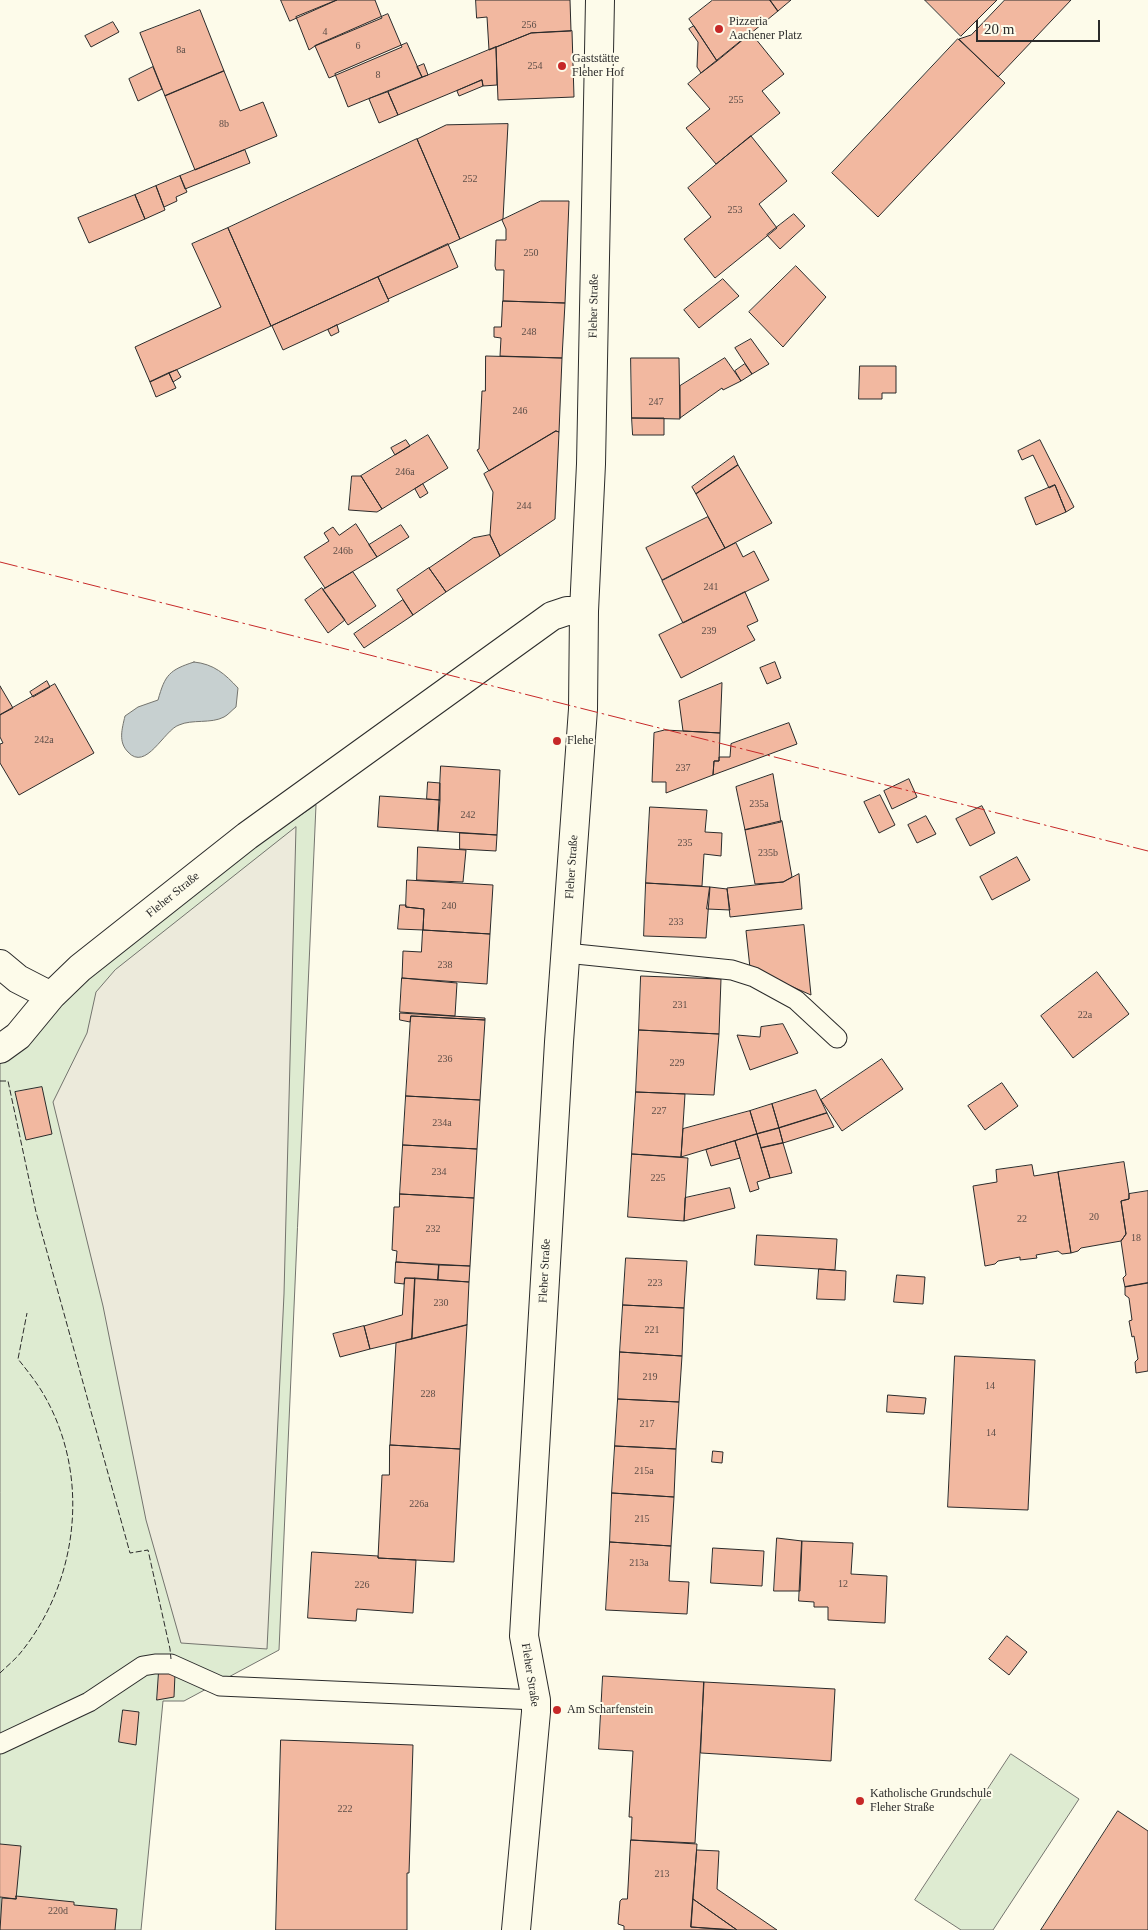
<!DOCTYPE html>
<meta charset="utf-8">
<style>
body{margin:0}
#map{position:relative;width:1148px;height:1930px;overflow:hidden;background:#fdfbea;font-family:"Times New Roman",serif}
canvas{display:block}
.scale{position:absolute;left:976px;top:20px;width:124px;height:22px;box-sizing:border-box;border:2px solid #2b2b2b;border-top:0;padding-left:6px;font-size:15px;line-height:18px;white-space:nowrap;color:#2b2b2b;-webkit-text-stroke:4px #fdfbea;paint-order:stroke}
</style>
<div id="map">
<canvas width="1148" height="1930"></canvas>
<div class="scale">20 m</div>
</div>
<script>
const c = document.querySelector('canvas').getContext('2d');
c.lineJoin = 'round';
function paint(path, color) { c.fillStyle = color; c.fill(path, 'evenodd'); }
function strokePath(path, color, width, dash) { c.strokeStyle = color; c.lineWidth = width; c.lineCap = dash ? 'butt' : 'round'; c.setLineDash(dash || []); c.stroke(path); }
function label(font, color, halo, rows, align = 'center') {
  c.font = font + ' "Times New Roman",serif'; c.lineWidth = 4; c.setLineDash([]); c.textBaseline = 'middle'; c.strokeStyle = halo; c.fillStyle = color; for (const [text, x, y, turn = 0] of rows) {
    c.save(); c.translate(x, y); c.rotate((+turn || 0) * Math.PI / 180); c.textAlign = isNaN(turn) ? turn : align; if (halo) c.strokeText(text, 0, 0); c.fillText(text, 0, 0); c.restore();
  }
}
const green = new Path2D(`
 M316,805L279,1650L184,1701H163L141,1930H0V1055L69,974Z
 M1011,1754L1079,1799L993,1930H961L915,1900Z`);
paint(green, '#deebd1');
strokePath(green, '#74746e', 1);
const parking = new Path2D(`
 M296,827L284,1294L267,1649L181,1643L146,1520L103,1306L53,1102L87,1033L96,992L115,970Z`);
paint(parking, '#eceadb');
strokePath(parking, '#74746e', 1);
const water = new Path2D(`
 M194,662C214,664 225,674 238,688L236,707C232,710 228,715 224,717C211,724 192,719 179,725C164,730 146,772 128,752C118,742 122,729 125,716L138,707L158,700C165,675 169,670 194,662Z`);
paint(water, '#c7d0d0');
strokePath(water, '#74746e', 1);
const building = new Path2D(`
 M281,0H337L290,21Z
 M337,0H375L382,18L315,46L309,50L296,17Z
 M476,0H570L571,31L531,33L489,50L487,17L477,18Z
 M713,0H770L778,11L717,61L689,19Z
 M770,0H791L778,11Z
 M925,0H997L961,36Z
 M1005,0H1071L998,77L959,39L971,35Z
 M200,10L224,71L165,96L140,33Z
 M388,14L402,47L329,78L315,46Z
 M113,22L119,32L91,47L85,36Z
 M694,26L717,61L701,73L697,67L698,42L689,29Z
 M572,31L574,97L498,100L496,47L531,33Z
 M751,33L784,74L762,91L780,113L716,164L686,128L710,109L688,84Z
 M958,39L1005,83L878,217L832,173Z
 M407,43L422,77L348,107L335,74Z
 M496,47L497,85L483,86L482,80L398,115L388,92Z
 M424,64L428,75L422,77L417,67Z
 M153,67L162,89L138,101L129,79Z
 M224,71L240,111L263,102L277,136L195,170L165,96Z
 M482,80L483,86L459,96L457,91Z
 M388,92L398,115L379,123L369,99Z
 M508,124L503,219L460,239L417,139L446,125Z
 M751,136L787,181L759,204L777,228L715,278L684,239L711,217L688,188Z
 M417,139L460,239L271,326L228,228Z
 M245,150L250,163L185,189L180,176Z
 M180,176L187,192L176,197L177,201L164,207L156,186Z
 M156,186L165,210L145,219L135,195Z
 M135,195L145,219L89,243L78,218Z
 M541,201H569L565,303L503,301L504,270H496L495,266L496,240H506V229L502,220Z
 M794,214L805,226L780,249L767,235Z
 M228,228L271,326L150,382L135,347L221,307L192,244Z
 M448,244L458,267L388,299L378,277Z
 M796,266L826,297L783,347L749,312Z
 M378,277L389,301L283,350L272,326Z
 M723,279L739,296L699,328L684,310Z
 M503,301L565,303L562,358L500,356L501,338L494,337V327H501Z
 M337,325L339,332L331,336L328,330Z
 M751,339L769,364L752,374L735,348Z
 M486,356L562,358L559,432L556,431L489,471L477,450L479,449L482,391H485Z
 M631,358H679L680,419L632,418Z
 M725,358L741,381L723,390L722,388L680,418V386Z
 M745,364L752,374L741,381L735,371Z
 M860,366H896V393H882V399H859Z
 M177,370L181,377L173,382L169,373Z
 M169,373L176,388L156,397L150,382Z
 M632,418H664V435H633Z
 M556,431L559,432L555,519L500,556L490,535L493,492L484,474Z
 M428,435L448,468L382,509L361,476Z
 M406,440L410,446L395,455L391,448Z
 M1040,440L1074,507L1066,512L1055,485L1049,488L1033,455L1022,460L1018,451Z
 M734,456L738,465L696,494L692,487Z
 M738,465L772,523L725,548L696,494Z
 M352,476H361L382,509L377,512L349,510Z
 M423,484L428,493L420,498L415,489Z
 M1055,485L1066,512L1036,525L1025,498Z
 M708,517L725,548L662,580L646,548Z
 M356,524L377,557L325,588L304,557L329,541L324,533L333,527L339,535Z
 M401,525L409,537L377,557L369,545Z
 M490,535L500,556L446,592L429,568L473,538Z
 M736,543L743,557L754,551L769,580L683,623L662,581Z
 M429,568L446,592L413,615L397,590Z
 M353,572L376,606L348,625L323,590Z
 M322,588L345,620L328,633L305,600Z
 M745,592L758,621L747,626L755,640L681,678L659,635Z
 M403,600L413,615L364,648L354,634Z
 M775,662L781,678L767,684L760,668Z
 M47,681L50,687L33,697L30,692Z
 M722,683L720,733L683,731L679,701Z
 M55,684L94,753L19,795L0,763V744L3,743L0,737V715Z
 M0,686L13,708L0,715Z
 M789,723L797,744L713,775L714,761H719V757H730L731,744Z
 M665,730L720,733L719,761H714L713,775L666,793V782H652L654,733Z
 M441,766L500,770L497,835L438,831Z
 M773,774L781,822L745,830L736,787Z
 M909,779L917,797L892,809L884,791Z
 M428,782L440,783V800L427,799Z
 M880,795L895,825L879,833L864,802Z
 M380,796L440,800L438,831L378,827Z
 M982,806L995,833L970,846L956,819Z
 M650,807L707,810L705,832L722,833L721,856L704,854L702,886L646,883Z
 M926,816L936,834L917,843L908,825Z
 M782,821L792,877L783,882L755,884L745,830Z
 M460,833L497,835L496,851L460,849Z
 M418,847L466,850L463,882L417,880Z
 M1017,857L1030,880L992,900L980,877Z
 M799,874L802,909L730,917L727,888L783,882Z
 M407,880L493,885L490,934L423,930L424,909L406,907Z
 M646,883L710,887L706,938L644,936Z
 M710,887L727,889L730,910L707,909Z
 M400,905H406V907L424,909L423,930L398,929Z
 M804,925L811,995L750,968L746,931Z
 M423,930L490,934L487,984L402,978L403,951L421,952Z
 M1097,972L1129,1014L1073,1058L1041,1016Z
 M641,976L721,979L719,1034L639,1030Z
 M402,978L457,983L455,1016L400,1012Z
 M400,1013L485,1018V1020L411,1016L410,1022L400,1020Z
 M411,1016L485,1020L480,1100L406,1096Z
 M783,1024L798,1053L750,1070L737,1035L760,1037L761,1027Z
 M639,1030L719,1034L714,1095L636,1092Z
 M882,1059L903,1089L842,1131L821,1100Z
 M1002,1083L1018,1106L985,1130L968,1106Z
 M42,1087L52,1134L26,1140L15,1092Z
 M816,1090L827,1113L779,1128L772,1104Z
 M636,1092L685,1094L681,1157L632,1154Z
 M406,1096L480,1100L477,1149L403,1145Z
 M772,1104L779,1128L757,1134L750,1111Z
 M750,1111L757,1134L681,1157L683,1129Z
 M827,1113L834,1127L783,1143L779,1128Z
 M779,1128L783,1143L761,1148L757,1134Z
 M757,1134L770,1178L757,1182L759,1189L750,1192L735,1141Z
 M735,1141L740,1158L711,1166L706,1150Z
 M783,1143L792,1173L770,1178L761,1148Z
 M403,1145L477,1149L474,1198L400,1194Z
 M632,1154L688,1158L684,1221L628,1217Z
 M1124,1162L1129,1194V1199L1121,1201L1126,1234L1121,1241L1081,1248L1078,1251L1071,1253L1058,1172Z
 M1032,1165L1034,1176L1058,1172L1071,1253L1062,1254L1058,1251L1036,1255L1037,1258L1020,1260V1257L998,1261L995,1264L985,1266L973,1186L997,1182L996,1170Z
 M730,1188L735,1208L684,1221L685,1198Z
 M1148,1191V1283L1125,1287L1123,1278L1126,1275L1121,1241L1126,1234L1121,1201L1129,1199V1194Z
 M400,1194L474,1198L470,1266L396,1262L397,1251L392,1250L394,1207H399Z
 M757,1235L837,1239L835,1270L755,1265Z
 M626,1258L687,1261L684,1308L623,1305Z
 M396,1262L439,1265L438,1280L405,1278L404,1284L395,1283Z
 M439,1265L470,1266L469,1282L438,1280Z
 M819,1269L846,1271L845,1300L817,1299Z
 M897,1275L925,1277L923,1304L894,1302Z
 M405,1278H415L412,1339L370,1349L364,1326L402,1315Z
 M415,1278L469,1282L467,1325L412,1339Z
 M1148,1283V1371L1136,1373L1135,1362L1138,1359L1134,1336L1132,1337L1129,1321L1132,1320L1129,1298L1125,1295V1287Z
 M623,1305L684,1308L682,1356L620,1352Z
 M467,1325L460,1449L390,1445L396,1343Z
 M364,1326L370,1349L340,1357L333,1334Z
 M620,1352L682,1356L679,1402L618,1399Z
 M955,1356L1035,1360L1028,1510L948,1507Z
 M888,1395L926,1398L924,1414L887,1412Z
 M618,1399L679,1402L676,1449L615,1446Z
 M390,1445L460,1449L454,1562L378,1558L382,1475H389Z
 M615,1446L676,1449L674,1497L612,1493Z
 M713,1451L723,1452L722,1463L712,1462Z
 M612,1493L674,1497L671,1546L610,1542Z
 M777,1538L802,1541L800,1591H774Z
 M802,1541L853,1543L851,1574L887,1576L885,1623L828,1620V1607H814V1602L799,1601Z
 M610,1542L671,1546L669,1581L689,1582L687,1614L606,1610Z
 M713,1548L764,1551L762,1586L711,1583Z
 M312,1552L378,1556V1558L416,1560L413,1613L357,1609L356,1621L308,1618Z
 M1007,1636L1027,1652L1009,1675L989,1659Z
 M159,1671L175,1674L174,1697L157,1700Z
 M603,1676L704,1682L695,1843L631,1840L632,1817H629L633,1751L599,1749Z
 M704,1682L835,1689L831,1761L701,1753Z
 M123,1710L139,1712L136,1745L119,1742Z
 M281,1740L413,1745L409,1873H407V1930H276Z
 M1118,1811L1148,1831V1930H1041Z
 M631,1840L697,1844L691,1927L729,1930H624V1926L618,1924L620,1901L622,1899H627Z
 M0,1844L21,1846L16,1899L0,1897Z
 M697,1850L719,1851L717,1889L777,1930H737L693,1899Z
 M16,1896L74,1902V1905L117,1909L115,1930H0L2,1898L16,1899Z
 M693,1899L737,1930L691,1927Z`);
paint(building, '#f2b8a0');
strokePath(building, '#2b2b2b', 1);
const lane = new Path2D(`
 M566,953L732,970L754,977L796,1000L837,1038
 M0,1744L89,1702L143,1666L155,1664H171L220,1686L536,1700`);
const street = new Path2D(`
 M0,964L18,979L51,996
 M0,1049L18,1036L51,996L80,968L247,836L552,616L567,611H584
 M516,1930L536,1712V1700L524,1636L559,1042L583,709L584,611L591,464L600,0`);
strokePath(lane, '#2b2b2b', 21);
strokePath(street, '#2b2b2b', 30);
strokePath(lane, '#fdfbea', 19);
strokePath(street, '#fdfbea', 28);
strokePath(new Path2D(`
 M0,1081H8L36,1212L130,1553L148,1550L170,1649L171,1659
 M0,1673C7,1666 16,1659 22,1651C80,1578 91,1471 41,1390C34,1379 26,1369 18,1359L27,1313`), '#2b2b2b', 1, [6, 2.5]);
strokePath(new Path2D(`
 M0,562L1148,851`), '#c62828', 1, [18, 4, 2.5, 4]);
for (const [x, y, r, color] of [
 [719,29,5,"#c62828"],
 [562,66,5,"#c62828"],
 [557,741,5,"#c62828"],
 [557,1710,5,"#c62828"],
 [860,1801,5,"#c62828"]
]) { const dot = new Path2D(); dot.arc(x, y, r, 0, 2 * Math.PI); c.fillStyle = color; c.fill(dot); strokePath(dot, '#fdfbea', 2); }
label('10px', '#5d4e48', null, [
 ["256",529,25],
 ["4",325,32],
 ["6",358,46],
 ["8a",181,50],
 ["254",535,66],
 ["8",378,75],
 ["255",736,100],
 ["8b",224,124],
 ["252",470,179],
 ["253",735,210],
 ["250",531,253],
 ["248",529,332],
 ["247",656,402],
 ["246",520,411],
 ["246a",405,472],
 ["244",524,506],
 ["246b",343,551],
 ["241",711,587],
 ["239",709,631],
 ["242a",44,740],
 ["237",683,768],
 ["235a",759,804],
 ["242",468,815],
 ["235",685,843],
 ["235b",768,853],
 ["240",449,906],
 ["233",676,922],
 ["238",445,965],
 ["231",680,1005],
 ["22a",1085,1015],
 ["236",445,1059],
 ["229",677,1063],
 ["227",659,1111],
 ["234a",442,1123],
 ["234",439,1172],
 ["225",658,1178],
 ["20",1094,1217],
 ["22",1022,1219],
 ["232",433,1229],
 ["18",1136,1238],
 ["223",655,1283],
 ["230",441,1303],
 ["221",652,1330],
 ["219",650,1377],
 ["14",990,1386],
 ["228",428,1394],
 ["217",647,1424],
 ["14",991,1433],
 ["215a",644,1471],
 ["226a",419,1504],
 ["215",642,1519],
 ["213a",639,1563],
 ["12",843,1584],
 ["226",362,1585],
 ["222",345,1809],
 ["213",662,1874],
 ["220d",58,1911]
]);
label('12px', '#2b2b2b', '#fdfbea', [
 ["Pizzeria",729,22],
 ["Aachener Platz",729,36],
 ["Gaststätte",572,59],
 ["Fleher Hof",572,73],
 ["Flehe",567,741],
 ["Am Scharfenstein",567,1710],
 ["Katholische Grundschule",870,1794],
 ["Fleher Straße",870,1808]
], 'left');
label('12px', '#2b2b2b', '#fdfbea', [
 ["Fleher Straße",594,306,-89],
 ["Fleher Straße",572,867,-86],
 ["Fleher Straße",173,895,-39],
 ["Fleher Straße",545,1271,-87],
 ["Fleher Straße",530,1675,81]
]);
</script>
